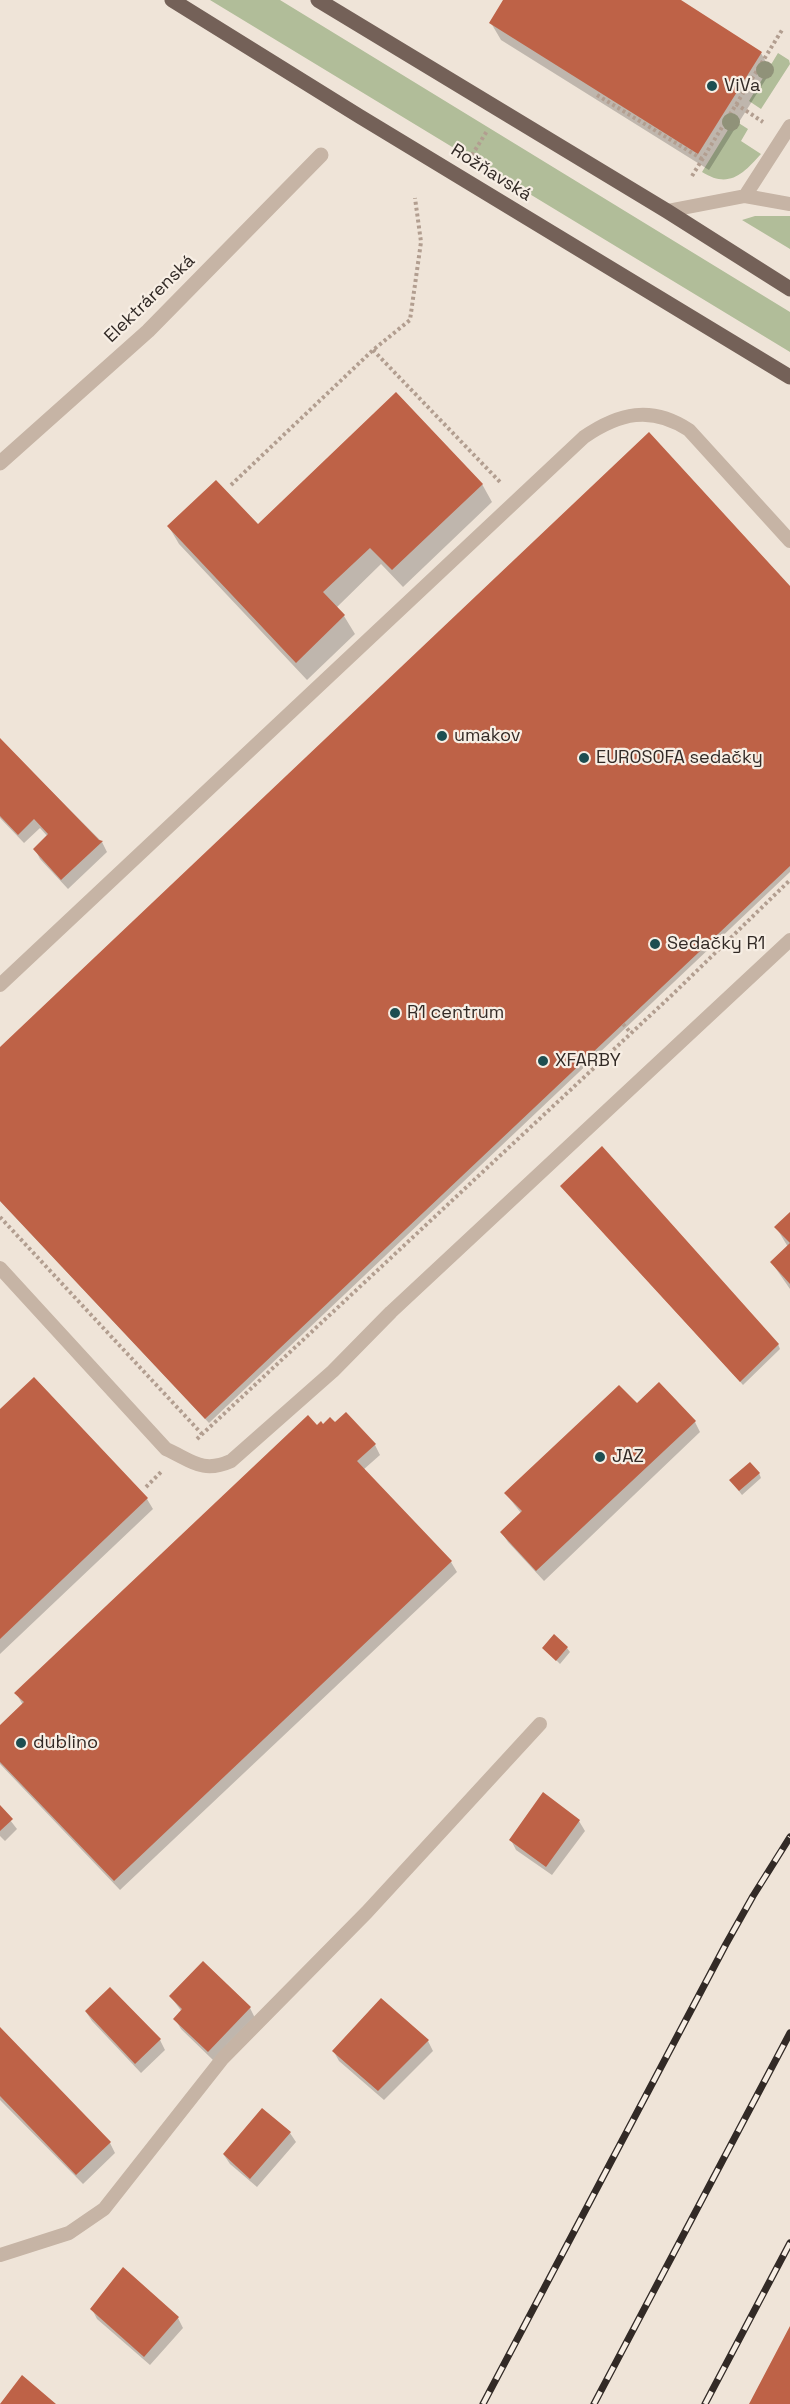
<!DOCTYPE html>
<meta charset="utf-8">
<style>
body{margin:0}
canvas{display:block;background:#efe4d8}
</style>
<canvas width="790" height="2404"></canvas>
<script>
const c = document.querySelector('canvas').getContext('2d');
c.lineJoin = 'round';
function paint(path, color) { c.fillStyle = color; c.fill(path, 'evenodd'); }
function strokePath(path, color, width, dash) { c.strokeStyle = color; c.lineWidth = width; c.lineCap = dash ? 'butt' : 'round'; c.setLineDash(dash || []); c.stroke(path); }
function label(font, color, halo, rows, align = 'center') {
  c.font = font + ' "Space Grotesk",sans-serif'; c.lineWidth = 4.5; c.setLineDash([]); c.textBaseline = 'middle'; c.strokeStyle = halo; c.fillStyle = color; for (const [text, x, y, turn = 0] of rows) {
    c.save(); c.translate(x, y); c.rotate((+turn || 0) * Math.PI / 180); c.textAlign = isNaN(turn) ? turn : align; if (halo) c.strokeText(text, 0, 0); c.fillText(text, 0, 0); c.restore();
  }
}
paint(new Path2D(`
 M210,0H280L790,312V352Z
 M778,53L789,60L790,64L761,109L749,101Z
 M734,120L748,129L741,141L761,154C743,174 729,189 702,172Z
 M755,216H790V249L742,220Z`), '#b1bd99');
paint(new Path2D(`
 M505,0H676L761,53L771,71L709,170L501,40L491,23Z
 M482,484L492,502L403,587L381,564L336,608L344,616L355,634L307,680L179,544L169,527L258,526Z
 M790,588V872L209,1423L0,1201V1049Z
 M0,740L102,842L107,852L68,889L40,859L35,849L48,837L40,828L24,843L0,818Z
 M561,1186L778,1344L780,1349L743,1385Z
 M790,1214V1289L772,1263L788,1247L776,1227Z
 M637,1405L695,1422L700,1432L544,1581L508,1542L502,1533L521,1513L506,1494Z
 M0,1411L147,1499L153,1509L0,1654Z
 M346,1414L375,1445L380,1455L363,1470L451,1562L457,1572L120,1890L0,1764V1727L23,1705L16,1693L317,1427L335,1424Z
 M759,1473L761,1478L742,1495L731,1481Z
 M544,1648H567L570,1652L560,1664Z
 M0,1807L17,1829L5,1841L0,1836Z
 M579,1821L585,1831L552,1875L516,1850L511,1840Z
 M203,1963L250,2008L255,2018L214,2061L181,2029L175,2019L182,2012L171,1997Z
 M381,2000L428,2041L433,2051L384,2100L339,2061L334,2052Z
 M86,2012L160,2040L165,2050L141,2073L92,2021Z
 M0,2029L110,2143L115,2153L83,2184L0,2100Z
 M290,2133L296,2142L257,2187L230,2164L224,2155Z
 M92,2309L178,2318L183,2328L150,2365L97,2319Z`), '#0003');
paint(new Path2D(`
 M503,0H681L762,52L698,154L489,23Z
 M396,392L483,484L392,570L370,548L323,592L345,615L296,663L167,526L216,480L258,524Z
 M649,432L790,586V866L205,1419L0,1201V1047Z
 M0,738L99,840L103,841L61,880L33,849L48,834L34,819L18,835L0,816Z
 M602,1146L779,1344L740,1382L560,1186Z
 M790,1212V1243L774,1227Z
 M790,1243V1284L770,1262Z
 M34,1377L148,1498L0,1639V1409Z
 M659,1382L696,1421L536,1571L500,1532L522,1511L504,1493L619,1385L637,1403Z
 M346,1412L376,1444L357,1461L452,1561L114,1881L0,1762V1725L24,1702L14,1693L308,1415L317,1425L321,1421L323,1424L330,1417L335,1422Z
 M750,1462L760,1473L739,1491L729,1480Z
 M554,1634L568,1647L556,1661L542,1648Z
 M543,1792L580,1820L546,1867L509,1840Z
 M0,1805L13,1819L0,1831Z
 M203,1961L251,2007L208,2052L173,2019L182,2009L169,1996Z
 M110,1987L161,2039L135,2064L85,2011Z
 M381,1998L429,2040L378,2091L332,2051Z
 M0,2027L111,2142L76,2175L0,2096Z
 M262,2108L291,2132L250,2179L223,2154Z
 M123,2267L179,2317L144,2357L90,2309Z
 M790,2326V2404H749Z
 M22,2375L56,2404H0Z`), '#be6247');
strokePath(new Path2D(`
 M597,95L702,159
 M736,104L763,122
 M472,155L487,131
 M692,176L782,30
 M373,350L500,482
 M231,485L373,350L410,320L421,242L415,198
 M623,1024L631,1033
 M0,1217L202,1434
 M197,1439L672,995L790,880
 M146,1487L161,1472`), '#b29e90', 4, [3, 3]);
strokePath(new Path2D(`
 M745,196L790,204
 M667,211L745,196L790,126
 M0,985L584,437C619,413 651,405 689,430L790,541
 M0,1268L166,1449C191,1460 202,1474 231,1461L333,1371L391,1312L790,940
 M0,2255L69,2233L104,2209L223,2058L367,1912L540,1724`), '#c6b4a5', 14);
strokePath(new Path2D(`
 M0,463L148,331L321,155`), '#c6b4a5', 15);
strokePath(new Path2D(`
 M172,0L359,116L790,377
 M318,0L667,211L790,289`), '#746158', 15);
const rail = new Path2D(`
 M483,2404L726,1944L753,1896L790,1837
 M594,2404L790,2033
 M705,2404L790,2243`);
strokePath(rail, '#322a26', 7);
strokePath(rail, '#f7eee4', 4.5, [14]);
c.fillStyle = '#909279';
for (const [x, y] of [
 [765,70],
 [731,122]
]) { c.beginPath(); c.arc(x, y, 9, 0, 2 * Math.PI); c.fill(); }
for (const [x, y, r, color] of [
 [712,86,6,"#1e4e51"],
 [442,736,6,"#1e4e51"],
 [584,758,6,"#1e4e51"],
 [655,944,6,"#1e4e51"],
 [395,1013,6,"#1e4e51"],
 [543,1061,6,"#1e4e51"],
 [600,1457,6,"#1e4e51"],
 [21,1743,6,"#1e4e51"]
]) { const dot = new Path2D(); dot.arc(x, y, r, 0, 2 * Math.PI); c.fillStyle = color; c.fill(dot); strokePath(dot, '#f7eee4', 2); }
label('18px', '#322a26', '#f7eee4', [
 ["ViVa",724,86],
 ["umakov",454,736],
 ["EUROSOFA sedačky",596,758],
 ["Sedačky R1",667,944],
 ["R1 centrum",407,1013],
 ["XFARBY",555,1061],
 ["JAZ",612,1457],
 ["dublino",33,1743]
], 'left');
label('18px', '#322a26', '#f7eee4', [
 ["Rožňavská",491,173,32],
 ["Elektrárenská",150,299,-44]
]);
</script>
